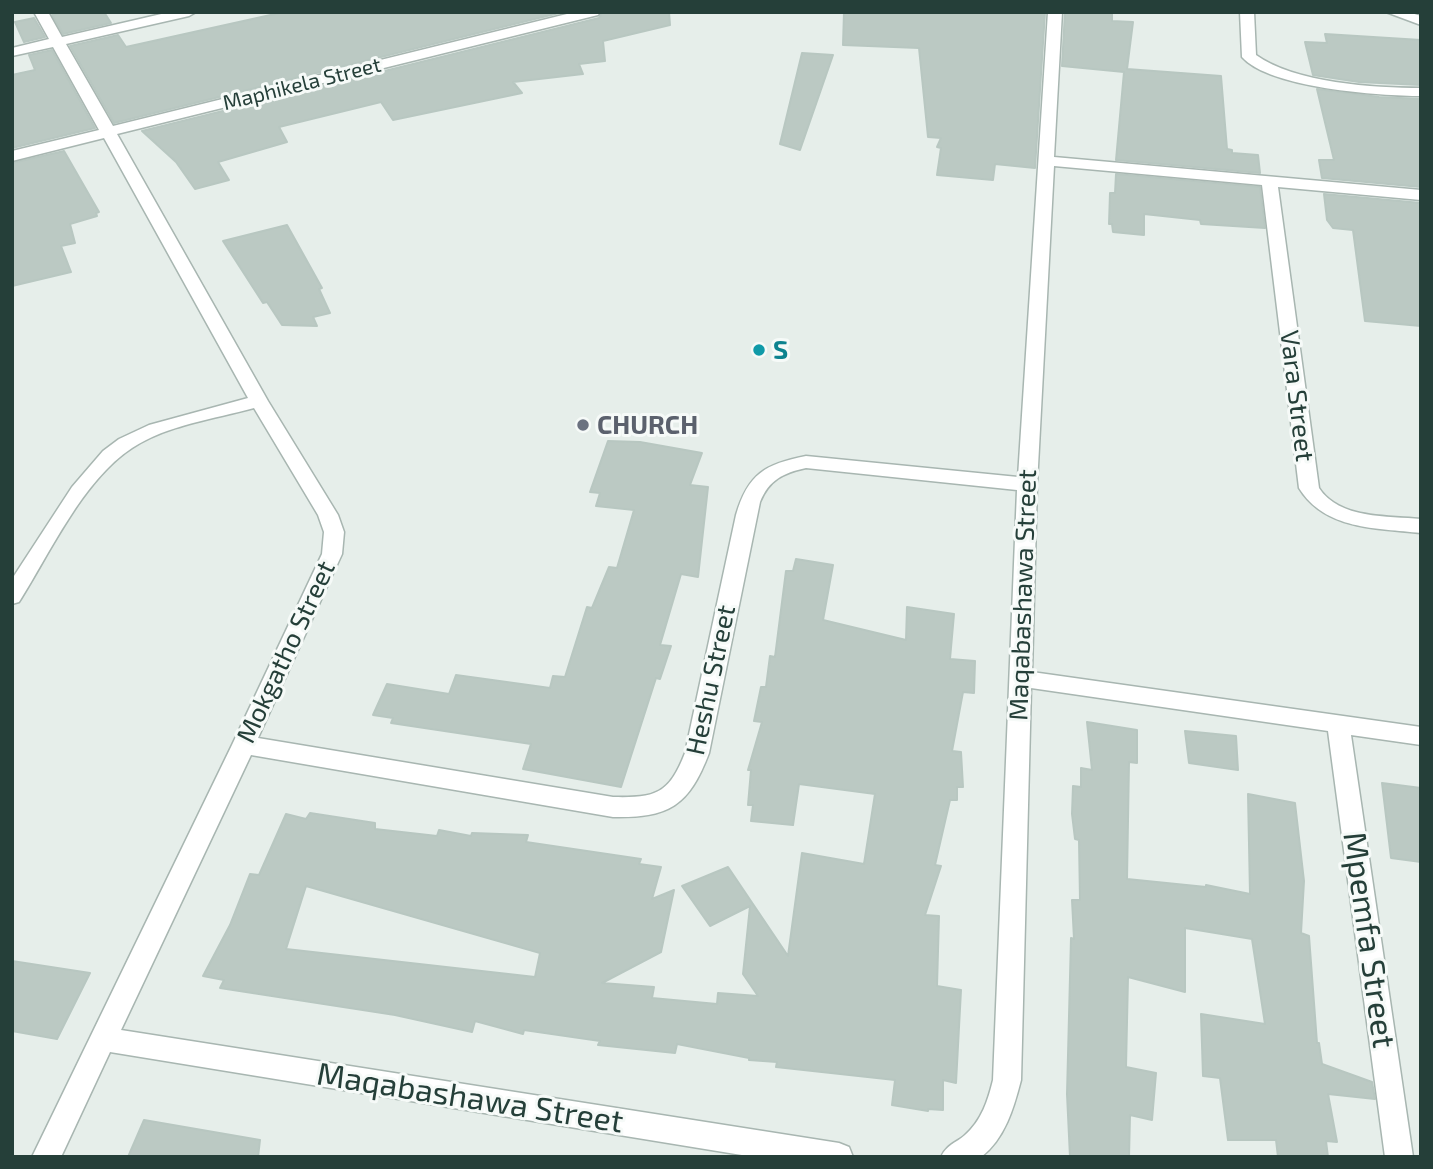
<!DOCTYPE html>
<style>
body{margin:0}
#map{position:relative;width:1433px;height:1169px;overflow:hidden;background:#e6eeea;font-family:"Exo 2",sans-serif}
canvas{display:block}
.frame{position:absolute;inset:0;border:14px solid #253f39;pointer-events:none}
</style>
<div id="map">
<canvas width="1433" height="1169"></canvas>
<div class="frame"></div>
</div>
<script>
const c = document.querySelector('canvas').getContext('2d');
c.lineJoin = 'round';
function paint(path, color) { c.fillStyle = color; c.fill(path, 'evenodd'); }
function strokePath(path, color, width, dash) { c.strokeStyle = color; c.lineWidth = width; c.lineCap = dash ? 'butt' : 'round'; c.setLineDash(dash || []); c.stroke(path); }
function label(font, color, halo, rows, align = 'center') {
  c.font = font + ' "Exo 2",sans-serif'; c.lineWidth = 6; c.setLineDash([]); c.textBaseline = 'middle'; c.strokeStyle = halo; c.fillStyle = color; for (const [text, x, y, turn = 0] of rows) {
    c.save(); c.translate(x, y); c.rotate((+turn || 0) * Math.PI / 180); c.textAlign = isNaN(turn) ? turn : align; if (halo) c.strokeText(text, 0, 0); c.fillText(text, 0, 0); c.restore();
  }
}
const building = new Path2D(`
 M64,12H104L111,23L63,34L52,15Z
 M284,12H563L114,123L70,46L118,35L126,47Z
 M602,12H669L670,25L603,41L605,61L579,64L583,74L513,82L522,93L393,120L381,102L279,127L287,142L218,162L229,180L195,189L176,162L142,131L599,18Z
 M844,12H1045L1035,168L995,164L993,180L937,175L941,148L937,147L941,138L928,137L919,48L843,45Z
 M1065,12H1112V21L1133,22L1127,69L1221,76L1227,149L1232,150V153L1258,155L1260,173L1116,160L1124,72L1062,66Z
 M34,18L45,37L24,42L15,22Z
 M1325,34L1421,40V85L1359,82L1313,75L1305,42L1327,43Z
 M52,50L95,128L12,148V75L35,70L29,55Z
 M802,53L833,55L800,150L780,144Z
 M1317,89L1379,97L1421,99V187L1322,178L1319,160H1334Z
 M64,151L99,212L96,213L97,216L70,224L75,243L61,246L71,272L12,286V163Z
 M1116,174L1260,187L1265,228L1201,224L1200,220L1144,214V235L1113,232L1112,224H1109L1110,193H1115Z
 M1324,194L1421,203V326L1365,321L1353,230L1333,228L1327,220Z
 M287,225L322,288L319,289L330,313L313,317L317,326L282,325L267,302L263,303L223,241Z
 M608,441L640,442L702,453L690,485L708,487L698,577L681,574L660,645L671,646L660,679L656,678L621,787L523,769L531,744L391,723L393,718L373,715L387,684L449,694L456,675L550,688L553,676L565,677L587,607L592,608L609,567L617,568L634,510L596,506L600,493L590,492Z
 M796,559L833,565L823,620L906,640L907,607L954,614L950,659L975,661L974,693L963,692L952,751L961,752L963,787H957V800H950L935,865L941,866L925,915L939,916L937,986L961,990L956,1083L943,1080V1110L928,1109V1111L892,1105L895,1080L776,1067L777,1062L749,1060V1058L677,1044L675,1053L598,1045L600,1041L524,1030L523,1034L475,1021L472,1032L395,1015L220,988L224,980L203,976L230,925L250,874L259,875L286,814L306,819L310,813L375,823V829L437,836L439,830L471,836L472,833L528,835L526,842L641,859L639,864L661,867L652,899L674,890L661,952L602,983L654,987L652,998L717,1004L718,993L758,996L743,974L750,906L710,926L682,886L728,867L788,956L802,853L864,864L875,794L799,784L793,825L751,821L753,805H748L751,770H748L762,722L754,721L761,687H766L770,656L775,657L786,571H793ZM306,886L540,953L535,977L286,949Z
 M1087,722L1137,730V763L1129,762L1127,879L1206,887V885L1250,894L1248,794L1295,803L1304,881L1301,933L1309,936L1317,1043H1319L1322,1064L1372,1082L1375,1099L1328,1094L1337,1142L1326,1141L1328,1157H1278L1276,1140H1228L1220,1078L1203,1076L1201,1014L1265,1024L1252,939L1185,928V992L1128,977L1126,1067L1156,1073L1152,1120L1130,1115L1129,1157H1070L1067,1094L1071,938L1074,939L1072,900H1080L1079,840L1075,839L1072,814L1073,786L1081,787V768L1092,770Z
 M1185,731L1236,736L1238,770L1189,763Z
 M1382,783L1421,788V862L1391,858Z
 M12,961L90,973L57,1039L12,1031Z
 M144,1120L260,1140L258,1157H128Z`);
paint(building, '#bbc9c3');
strokePath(building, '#b8c7c1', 2);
const minor = new Path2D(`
 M34,12H48L62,37L170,12H196L189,16L66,44L113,126L575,12H600L598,15L117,134L268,401L338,515L344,532L342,554L258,738L613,797C656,798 669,794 685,753L736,515C748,474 765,464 806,456L1018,477L1048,12H1062L1054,157L1421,190V200L1278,187L1319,488C1339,519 1388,516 1421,519V533C1376,528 1325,530 1299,488L1262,185L1054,166L1037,485L1032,672L1421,727V745L1351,735L1413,1157H1385L1328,731L1031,688L1021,1080C1014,1107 1005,1139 981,1157H941C946,1145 956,1143 965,1135C982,1120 988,1100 993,1080L1017,490L806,468C783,473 769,480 760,502L709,753C689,806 669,818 613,817L251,755L121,1030L839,1143L849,1147L853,1157H754L110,1052L61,1157H32L232,745L322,554L324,532L318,515L254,408C214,419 167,425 132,448C83,480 50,553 19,602L12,604V579L72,487L103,451L119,439L149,425L248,398L104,138L12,161V151L99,130L53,47L12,56V48L49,39Z
 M1240,12H1254L1256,55C1295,83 1374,88 1421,88V96C1380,96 1269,88 1242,57Z
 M1386,12H1408L1421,16V25Z`);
strokePath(minor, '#a8b6b1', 3);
paint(minor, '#fff');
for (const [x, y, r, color] of [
 [759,350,7,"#0f9aa8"],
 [583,425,7,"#6b7280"]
]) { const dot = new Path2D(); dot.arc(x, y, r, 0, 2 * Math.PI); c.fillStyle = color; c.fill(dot); strokePath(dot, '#f6faf8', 2.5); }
label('21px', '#253f39', '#f6faf8', [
 ["Maphikela Street",302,84,-14]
]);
label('bold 26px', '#0d838f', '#f6faf8', [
 ["S",773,350]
], 'left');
label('26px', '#253f39', '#f6faf8', [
 ["Vara Street",1297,396,83],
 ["Maqabashawa Street",1023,595,-88],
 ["Mokgatho Street",286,652,-65],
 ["Heshu Street",711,680,-78]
]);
label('bold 26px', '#5b616d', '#f6faf8', [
 ["CHURCH",597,425]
], 'left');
label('32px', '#253f39', '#f6faf8', [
 ["Mpemfa Street",1369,940,82],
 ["Maqabashawa Street",470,1098,9]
]);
</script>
